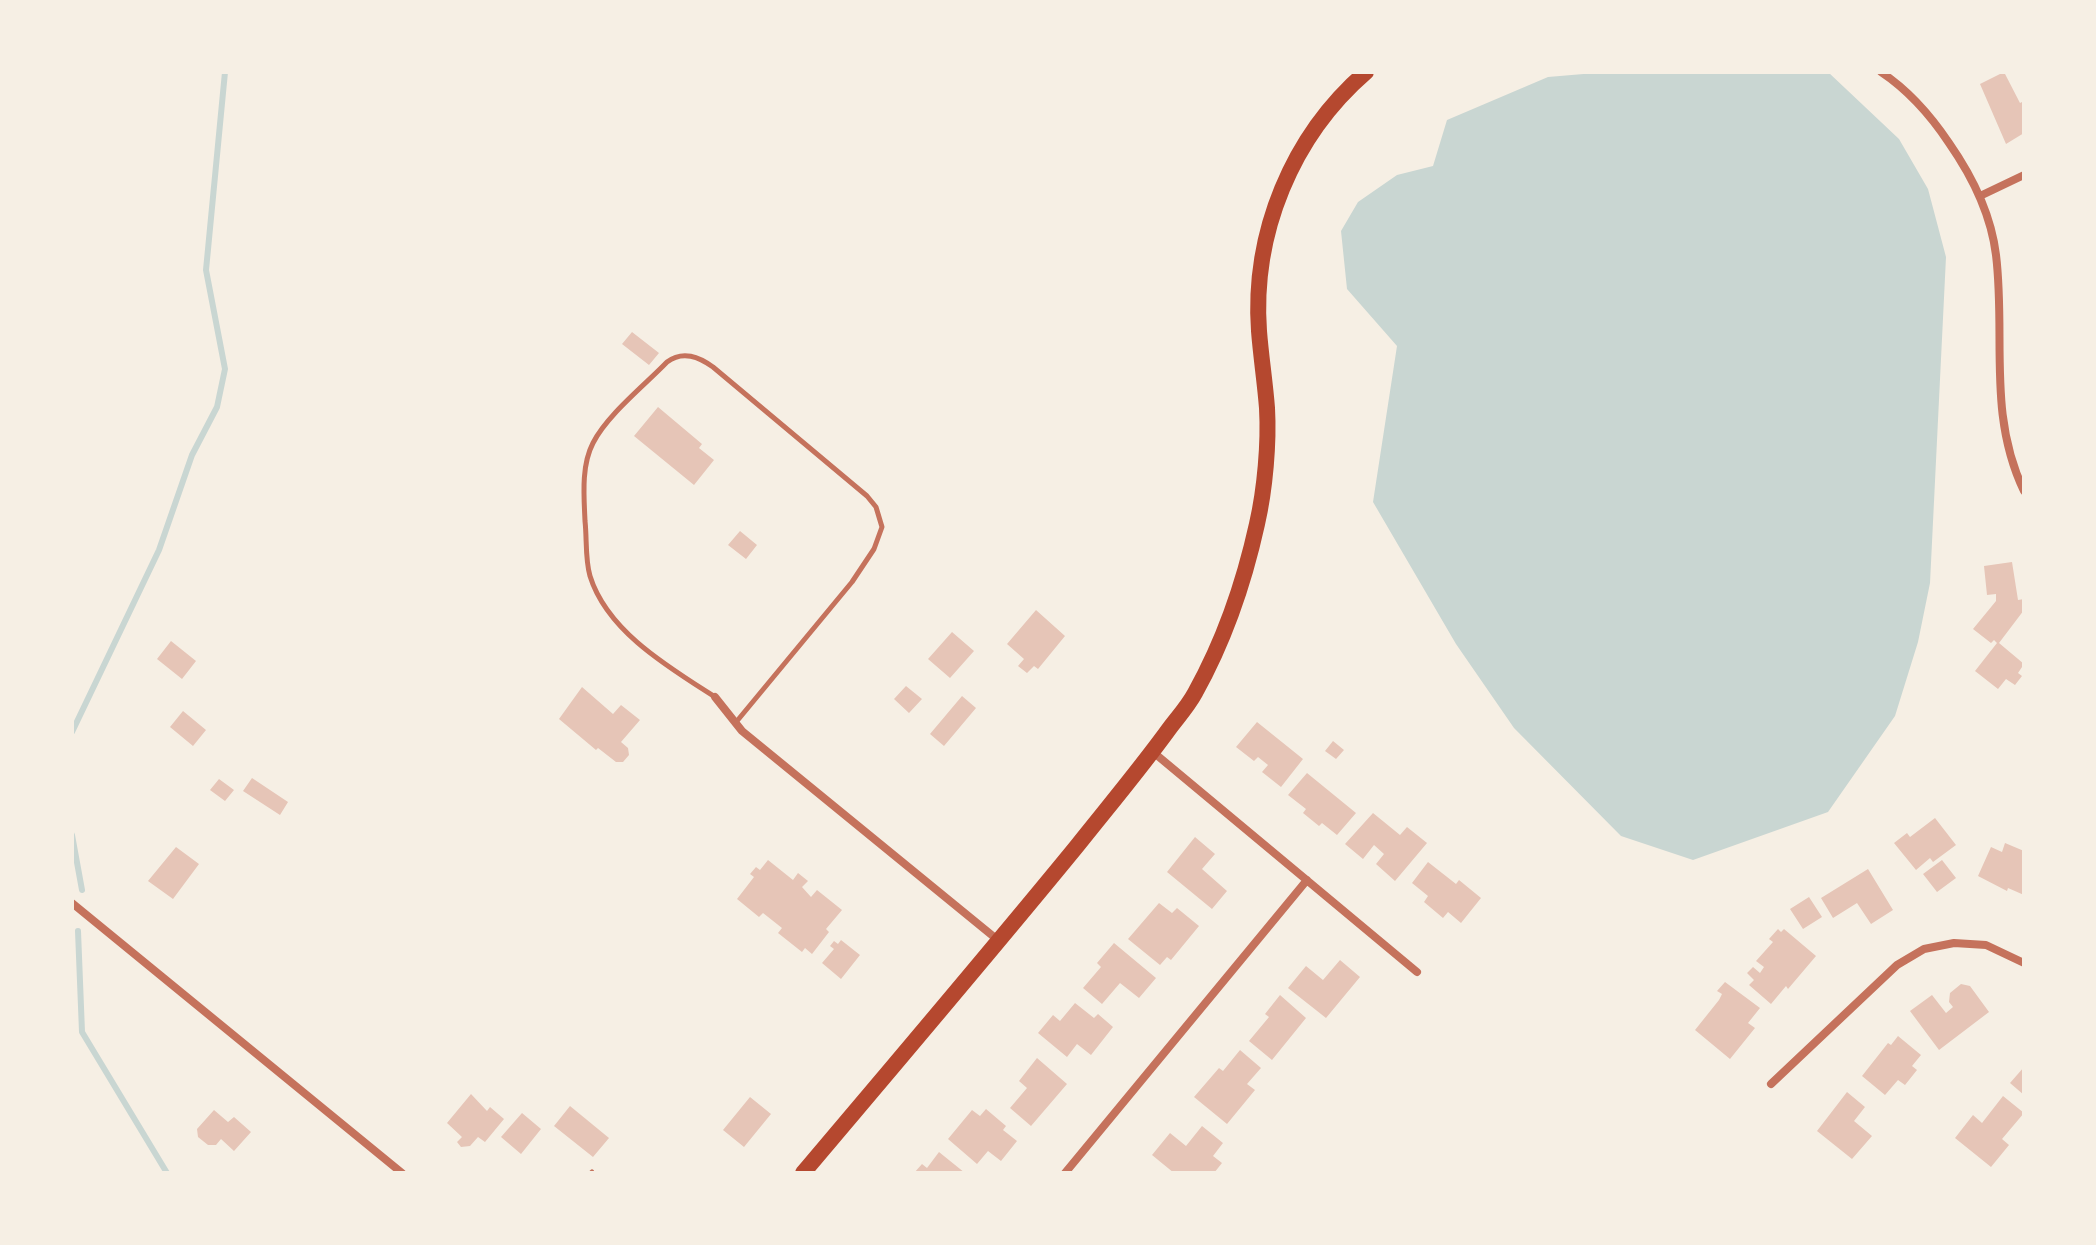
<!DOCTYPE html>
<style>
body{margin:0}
#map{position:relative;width:2096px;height:1245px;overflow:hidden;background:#f6efe4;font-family:"Varela Round",sans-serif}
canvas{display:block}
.frame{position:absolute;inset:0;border:74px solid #f6efe4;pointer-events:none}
</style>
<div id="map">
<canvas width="2096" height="1245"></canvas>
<div class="frame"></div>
</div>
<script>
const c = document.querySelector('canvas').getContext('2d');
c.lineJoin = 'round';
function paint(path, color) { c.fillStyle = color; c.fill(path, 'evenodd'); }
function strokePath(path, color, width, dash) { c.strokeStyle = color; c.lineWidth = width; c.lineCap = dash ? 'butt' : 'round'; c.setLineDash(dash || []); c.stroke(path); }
paint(new Path2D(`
 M1607,72H1828L1899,139L1928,189L1946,257L1930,583L1918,642L1895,716L1828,812L1693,860L1621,836L1514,728L1456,644L1373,502L1397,346L1347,289L1341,231L1358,202L1397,175L1433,166L1447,120L1548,77Z`), '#c9d6d2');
strokePath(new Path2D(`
 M72,732L159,550L192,455L217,407L225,369L206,270L225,72
 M72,835L82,890
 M78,931L82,1032L167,1173`), '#c9d6d2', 6);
paint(new Path2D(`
 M2004,72L2020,103L2024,101V133L2006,144L1980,84Z
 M632,332L659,353L649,365L622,344Z
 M658,407L702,444L699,448L714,460L694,485L634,436Z
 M740,531L757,545L746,559L728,545Z
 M2012,562L2018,600L2024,599V610L1999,643L2024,664L2018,673L2022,676L2015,685L2006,679L1998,689L1975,671L1997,643L1994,640L1991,643L1973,629L1996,601V594L1987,595L1984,566Z
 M1036,610L1065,636L1038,669L1034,666L1027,673L1018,666L1024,659L1007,644Z
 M952,632L974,651L950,678L928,659Z
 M171,641L196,661L182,679L157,659Z
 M906,686L922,699L909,713L894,699Z
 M582,687L613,714L621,705L640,720L621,742L628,748L629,755L623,762H616L598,748L596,750L559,719Z
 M962,696L976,708L944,746L930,734Z
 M183,711L206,730L193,746L170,727Z
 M1257,722L1303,759L1281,787L1262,772L1268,765L1258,757L1254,761L1236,747Z
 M1333,741L1344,750L1336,759L1325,751Z
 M1307,773L1356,813L1337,835L1322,823L1319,826L1303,813L1306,809L1288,795Z
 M252,778L288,802L280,815L243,791Z
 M219,779L234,790L225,801L210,790Z
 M1373,813L1400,835L1407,827L1427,843L1395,881L1376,864L1384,854L1374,845L1363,859L1345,844Z
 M1935,818L1956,845L1933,862L1930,858L1916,870L1894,843L1907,833L1910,837Z
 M1195,837L1215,854L1202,869L1227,891L1212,909L1167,872Z
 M2005,843L2024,851V895L2008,888L2007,891L1978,876L1991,847L2002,852Z
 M176,847L199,864L173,899L148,881Z
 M768,860L793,880L798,873L808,881L802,887L811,897L817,890L842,910L826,929L829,932L812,954L805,948L802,952L778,933L782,928L763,913L759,917L737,899L754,877L750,874L756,867L760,870Z
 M1942,860L1956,878L1937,892L1923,874Z
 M1428,862L1456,884L1459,880L1481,898L1461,923L1448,912L1443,918L1424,902L1428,896L1412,883Z
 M1868,869L1893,910L1871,924L1857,903L1833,918L1821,898Z
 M1809,897L1822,917L1803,929L1790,909Z
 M1159,903L1172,913L1177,908L1199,926L1171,960L1167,957L1160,965L1128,939Z
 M1778,929L1781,932L1784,929L1816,956L1788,989L1786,986L1771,1004L1749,985L1754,980L1747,973L1753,967L1760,973L1764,967L1756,961L1773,942L1769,939Z
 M841,940L860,955L841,979L822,963L834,949L830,946L834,941L838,944Z
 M1114,943L1156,978L1139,998L1120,983L1102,1004L1083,988L1101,967L1097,963Z
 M1340,960L1360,977L1326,1018L1288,988L1306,966L1323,980Z
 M1725,982L1760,1008L1748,1023L1755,1028L1730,1059L1695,1030L1719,1000L1722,994L1717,991Z
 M1961,984L1970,986L1989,1012L1939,1050L1910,1011L1932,995L1946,1013L1953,1007L1949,1002L1950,993Z
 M1280,995L1306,1018L1272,1060L1249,1041L1269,1017L1265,1014Z
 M1075,1003L1094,1018L1098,1014L1113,1027L1091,1055L1077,1044L1067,1057L1038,1033L1053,1015L1060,1021Z
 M1898,1036L1921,1055L1912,1066L1917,1070L1905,1085L1898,1080L1885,1095L1862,1076L1888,1043L1891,1045Z
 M1240,1050L1261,1068L1247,1084L1255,1090L1227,1124L1194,1097L1219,1068L1223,1071Z
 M1037,1058L1067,1084L1031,1126L1010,1108L1027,1088L1019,1081Z
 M2024,1067V1095L2010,1083Z
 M1847,1092L1865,1107L1854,1121L1872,1136L1852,1159L1817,1131Z
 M471,1094L487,1111L490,1107L504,1119L485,1142L478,1137L470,1146L461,1147L457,1142L462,1137L447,1123Z
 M2003,1096L2024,1113L2002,1139L2009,1145L1991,1167L1955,1138L1973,1115L1982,1123Z
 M750,1097L771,1114L744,1147L723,1130Z
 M570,1106L609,1138L593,1157L554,1126Z
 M986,1109L1006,1126L1003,1130L1017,1141L1001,1161L988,1151L977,1164L948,1139L972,1110L980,1116Z
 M214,1110L228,1122L234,1117L251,1132L234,1151L221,1139L216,1145H208L198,1137L197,1129Z
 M522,1113L541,1129L521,1154L501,1137Z
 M1202,1126L1223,1143L1213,1156L1222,1163L1214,1173H1174L1152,1155L1170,1133L1186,1146Z
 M939,1152L965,1173H914L922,1164L927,1168Z`), '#e6c5b7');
strokePath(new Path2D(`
 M715,697C668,667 607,631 590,576C585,559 587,539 585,521C584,497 581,466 593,443C607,415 645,385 667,362C683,350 699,357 713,367L867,496L876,507L882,527L874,549L852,582L737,721
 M591,1173L592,1172`), '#c5725c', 5);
strokePath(new Path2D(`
 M1881,72C1908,90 1931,116 1949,143C1972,176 1991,214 1996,255C2006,336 1987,414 2024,491
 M1980,196L2024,175
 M715,697L742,731L999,941
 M1153,752L1417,972
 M72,903L402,1173
 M1771,1084L1897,965L1924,949L1954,943L1986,945L2024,963
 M1065,1173L1307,880`), '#c5725c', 8);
strokePath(new Path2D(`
 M803,1173C895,1064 987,956 1077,846C1108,807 1140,769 1169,729C1178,717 1188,706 1195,693C1225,639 1244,583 1257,524C1265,489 1269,443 1267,408C1265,382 1261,357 1259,331C1252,233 1292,136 1366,72`), '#b5482f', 16);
</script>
